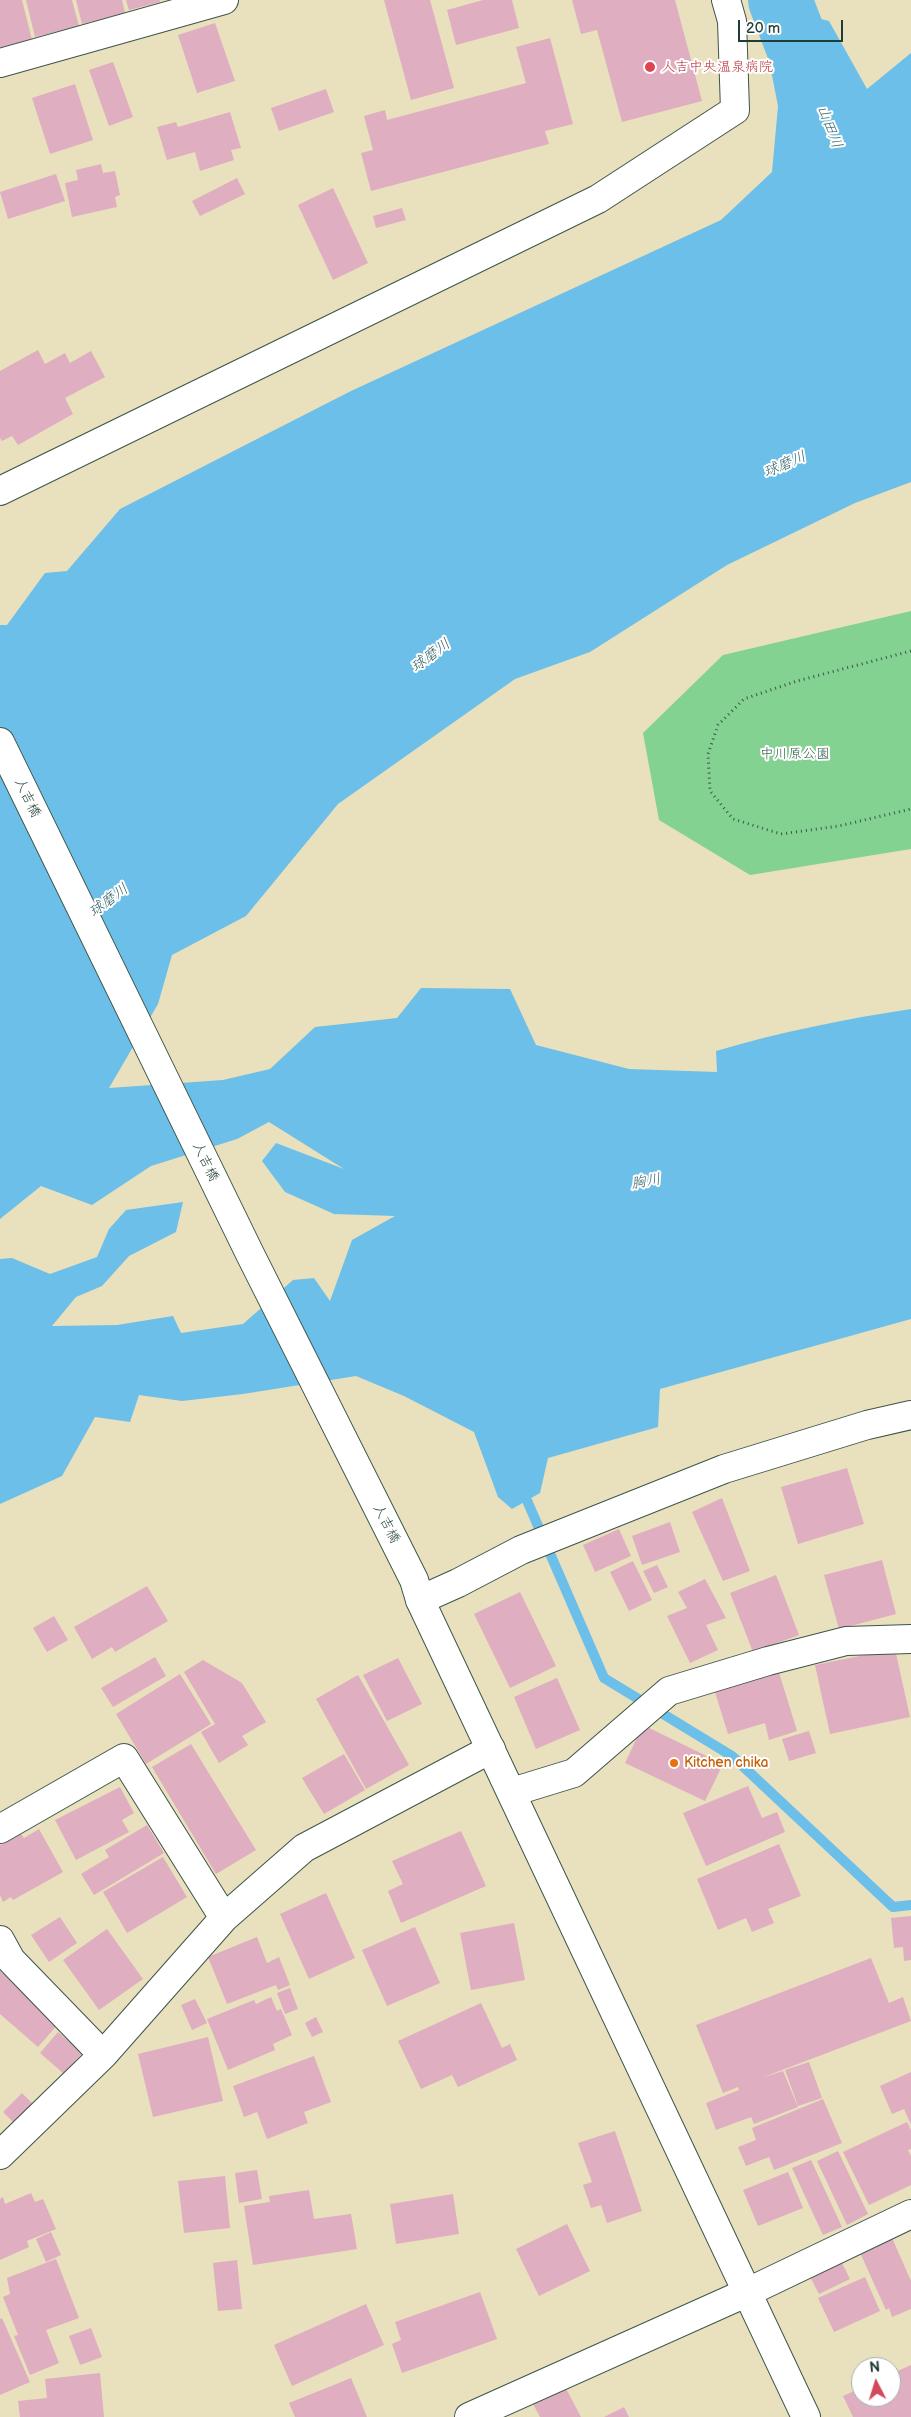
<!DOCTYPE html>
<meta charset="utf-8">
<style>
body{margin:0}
#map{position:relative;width:911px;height:2417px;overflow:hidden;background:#e9e0bd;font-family:"Balsamiq Sans",sans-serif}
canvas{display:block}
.north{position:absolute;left:851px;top:2357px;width:50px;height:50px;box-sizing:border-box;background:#fff;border:1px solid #a5b1ae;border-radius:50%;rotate:355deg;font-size:14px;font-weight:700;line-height:20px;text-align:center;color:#1f3d34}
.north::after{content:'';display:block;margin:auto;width:18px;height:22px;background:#d1495b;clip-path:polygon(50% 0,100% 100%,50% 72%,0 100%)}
.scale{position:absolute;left:738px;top:20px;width:105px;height:22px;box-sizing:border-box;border:2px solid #1f3d34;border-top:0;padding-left:6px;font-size:15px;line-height:18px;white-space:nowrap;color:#1f3d34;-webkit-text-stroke:4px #fff;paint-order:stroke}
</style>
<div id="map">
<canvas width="911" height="2417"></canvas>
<div class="north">N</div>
<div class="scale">20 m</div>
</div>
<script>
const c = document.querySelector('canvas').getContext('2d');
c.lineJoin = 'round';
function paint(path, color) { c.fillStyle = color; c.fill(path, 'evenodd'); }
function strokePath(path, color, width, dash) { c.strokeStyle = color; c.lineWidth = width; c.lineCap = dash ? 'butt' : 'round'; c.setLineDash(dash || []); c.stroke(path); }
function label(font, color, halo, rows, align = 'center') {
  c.font = font + ' "Balsamiq Sans","Klee One",sans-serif'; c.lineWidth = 4; c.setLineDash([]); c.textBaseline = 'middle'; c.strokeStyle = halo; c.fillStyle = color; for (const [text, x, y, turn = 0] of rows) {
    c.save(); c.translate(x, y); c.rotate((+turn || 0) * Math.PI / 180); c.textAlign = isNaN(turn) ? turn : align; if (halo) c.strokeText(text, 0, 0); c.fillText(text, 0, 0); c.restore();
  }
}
paint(new Path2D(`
 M911,611V849L750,875L659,820L643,733L723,655Z`), '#83d292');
paint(new Path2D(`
 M758,4L829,21L867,89L911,53V482L855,503L727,565L590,652L515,679L338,804L246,916L172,955L158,1004L109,1088L223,1080L270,1069L315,1027L397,1018L421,988L510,989L536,1045L629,1069L717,1072L716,1051C780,1032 845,1019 911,1009V1319L660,1389L658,1427L548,1458L540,1493L512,1509L498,1497L474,1432L404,1396L356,1376L243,1394L182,1401L139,1395L130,1422L95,1417L62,1476L0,1504V1259L12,1258L50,1274L97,1257L109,1229L126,1210L183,1202L176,1232L129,1256L102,1286L76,1297L52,1326L117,1325L173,1316L181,1333L243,1324L293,1280L314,1278L330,1301L352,1240L395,1216L334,1214L285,1192L262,1161L276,1143L344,1169L269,1122L237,1139L151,1166L92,1205L41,1186L0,1219V625H7L45,573L67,571L120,509L351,391L721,220L772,172L778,106Z`), '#6cbfe8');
strokePath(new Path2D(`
 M522,1489L604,1678L732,1756L893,1907L911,1905`), '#6cbfe8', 10);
strokePath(new Path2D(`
 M780,0L852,189L911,226`), '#6cbfe8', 64);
paint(new Path2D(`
 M0,0H22L32,40L0,48Z
 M26,0H72L79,26L35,37Z
 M76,0H122L125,13L82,24Z
 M126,0H160V2L129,10Z
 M384,0H430L454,88L411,100Z
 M483,0H512L519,28L456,45L447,10Z
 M572,0H675L702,101L622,122L597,30L581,34Z
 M215,23L235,81L197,93L178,35Z
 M550,38L573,124L545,131L549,144L371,191L361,153L373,150L364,116L385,110L387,120L526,83L516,47Z
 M113,62L133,117L109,126L89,70Z
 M75,84L93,140L50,154L32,98Z
 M326,89L334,112L279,131L271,108Z
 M230,112L241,148L231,150L234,160L200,171L195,152L167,160L157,127L176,122L178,127Z
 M101,164L103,173L115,171L120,195L115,197L117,207L72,217L65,183L78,180L76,170Z
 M56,174L65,201L8,219L0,192Z
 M237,178L245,194L200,216L192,201Z
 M333,188L368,263L333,280L298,205Z
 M402,208L406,220L376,228L373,216Z
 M38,350L45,364L65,353L70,363L91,351L105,377L65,398L73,414L18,445L12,436L2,441L0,438V371Z
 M847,1468L864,1524L798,1544L781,1487Z
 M722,1498L750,1571L723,1581L692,1512Z
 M670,1522L680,1552L642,1565L632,1536Z
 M619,1529L631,1556L595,1572L583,1545Z
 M882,1560L896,1614L839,1629L824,1575Z
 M633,1561L652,1600L629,1611L610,1572Z
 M657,1565L668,1587L654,1593L643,1571Z
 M776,1575L799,1635L753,1652L730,1593Z
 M705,1579L726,1618L706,1625L718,1650L690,1663L667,1616L687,1608L678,1592Z
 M147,1586L168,1621L115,1652L112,1647L92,1659L74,1627Z
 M520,1592L556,1666L510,1688L474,1614Z
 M54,1616L68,1640L47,1652L33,1628Z
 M895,1649L910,1717L830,1734L815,1665Z
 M155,1657L166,1676L113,1707L101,1688Z
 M398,1658L422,1704L387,1721L363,1675Z
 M203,1660L242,1683L266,1722L242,1736L248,1745L219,1763L201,1732L215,1724L184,1672Z
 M778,1669L797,1731L769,1740L765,1723L728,1734L714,1689Z
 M180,1674L211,1724L146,1764L116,1714Z
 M358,1675L409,1765L366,1789L316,1699Z
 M557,1678L580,1730L536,1749L514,1697Z
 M643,1725L723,1764L705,1801L625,1763Z
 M809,1731L816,1753L789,1761L782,1739Z
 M191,1744L256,1850L216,1874L152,1767Z
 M344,1754L365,1790L324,1814L302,1778Z
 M748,1786L762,1818L777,1812L785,1832L706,1866L683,1813Z
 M120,1787L134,1813L122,1820L129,1832L76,1860L55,1820Z
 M147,1825L164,1853L94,1895L81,1874L109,1857L105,1850Z
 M39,1829L63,1872L13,1900L11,1897L3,1902L0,1895V1845L21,1834L24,1838Z
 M461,1831L486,1886L401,1923L388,1891L403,1884L392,1861Z
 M779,1844L801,1896L768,1909L774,1923L752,1932L746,1918L718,1930L697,1879Z
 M163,1857L187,1897L127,1933L103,1892Z
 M326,1893L355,1958L309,1979L280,1914Z
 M911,1916V1960L904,1961L903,1947L894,1948L891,1918Z
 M60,1917L77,1943L49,1962L31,1935Z
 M514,1923L525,1980L471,1990L460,1933Z
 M415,1927L440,1983L387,2006L362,1950Z
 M107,1929L143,1979L99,2010L63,1960Z
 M257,1937L267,1963L279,1957L290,1985L278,1990L276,1985L227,2004L208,1957Z
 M871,1958L889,2003L903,1997L911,2021L761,2078L783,2071L798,2107L754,2124L751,2117L716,2130L706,2103L739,2090L738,2087L723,2093L696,2025Z
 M0,1971L60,2022L38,2047L0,2014Z
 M290,1988L298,2009L285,2014L277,1993Z
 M271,1997L277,2011L281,2009L292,2035L273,2044L275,2050L228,2070L207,2019L254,2000L256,2004Z
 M195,1999L207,2023L192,2030L181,2005Z
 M481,2003L502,2048L510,2044L517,2060L458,2087L452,2075L421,2089L398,2041Z
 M316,2017L323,2032L312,2037L305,2023Z
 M58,2032L82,2053L64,2074L40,2053Z
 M208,2037L223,2101L153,2117L138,2054Z
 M314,2056L331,2102L304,2112L308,2123L267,2139L257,2112L244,2117L233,2086Z
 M809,2062L822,2098L798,2106L785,2070Z
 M911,2072V2125L904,2109L892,2114L880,2086Z
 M22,2093L35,2106L16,2125L3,2112Z
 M823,2099L842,2143L774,2170L769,2157L746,2166L738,2147L756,2140L752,2128Z
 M907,2122L911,2130V2149L908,2150L911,2156V2185L869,2205L843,2152Z
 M615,2131L642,2211L607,2223L601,2205L591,2208L583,2185L592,2182L578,2143Z
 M838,2151L868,2214L847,2225L817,2161Z
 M811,2160L842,2227L823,2235L792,2168Z
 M257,2170L262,2199L239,2203L235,2173Z
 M788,2172L803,2208L758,2226L743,2190Z
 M225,2176L230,2228L184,2233L178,2181Z
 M309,2190L314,2219L351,2214L357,2249L253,2265L244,2206L270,2202L269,2196Z
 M31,2193L35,2202L43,2199L56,2229L27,2241L29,2247L0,2260V2199L3,2197L5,2204Z
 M453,2194L459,2234L396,2244L390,2204Z
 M567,2224L590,2271L539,2296L516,2249Z
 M889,2231L911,2281V2309L892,2317L889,2308L886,2310L857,2246Z
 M51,2232L61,2255L46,2262L36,2239Z
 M838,2255L850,2279L819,2294L807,2271Z
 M56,2259L79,2318L46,2330L59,2363L30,2375L14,2336L18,2335L3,2297L10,2294L7,2278Z
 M237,2260L242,2309L218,2311L213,2263Z
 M865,2277L880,2311L834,2332L818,2298Z
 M480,2292L497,2339L402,2373L392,2344L401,2340L395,2322Z
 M366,2304L384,2345L292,2386L274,2345Z
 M2,2318L30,2382L0,2395V2319Z
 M91,2328L102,2357L80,2365L69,2336Z
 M911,2365V2417H853L843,2396L861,2388V2397H891V2374Z
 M100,2373L104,2417H20L18,2401L47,2398L45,2379Z
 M351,2378L367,2417H295L289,2403Z
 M563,2383L581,2417H540L531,2400Z
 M624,2407L629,2417H604Z`), '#dfaec0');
const minor = new Path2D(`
 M0,63L224,0
 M0,491L598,199L735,110L732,21L726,0
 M420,1600L458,1583L521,1550L724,1469L867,1425L911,1415
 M512,1792L574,1773L669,1691L768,1661L846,1641L911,1639
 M0,1829L124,1758L224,1918
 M0,1940L11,1960L103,2055
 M0,2155L103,2055L224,1918L304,1848L491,1749
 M469,2417L748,2292L911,2214`);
const tertiary = new Path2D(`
 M0,742L250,1254L414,1580L420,1600L806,2417`);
strokePath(minor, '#3d5549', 30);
strokePath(tertiary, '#3d5549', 30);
strokePath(new Path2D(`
 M911,651L797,681L744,699L718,725L708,754L710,791L733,819L781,834L839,826L911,809`), '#3d5549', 3, [1, 4]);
strokePath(minor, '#fff', 28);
strokePath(tertiary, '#fff', 28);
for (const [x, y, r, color] of [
 [650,67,6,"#e0444e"],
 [674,1763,5,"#e8710a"]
]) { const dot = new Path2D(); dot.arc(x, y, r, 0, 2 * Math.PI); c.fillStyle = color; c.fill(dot); strokePath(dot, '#fff', 2); }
label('14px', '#be3a42', '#fff', [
 ["人吉中央温泉病院",661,67]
], 'left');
label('14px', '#38624c', '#fff', [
 ["中川原公園",795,754]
]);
label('14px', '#1f3d34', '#fff', [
 ["人吉橋",27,798,64],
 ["人吉橋",205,1162,64],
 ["人吉橋",386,1524,63]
]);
label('14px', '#c56008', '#fff', [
 ["Kitchen chika",684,1763]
], 'left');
label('italic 15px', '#36646a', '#fff', [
 ["山田川",829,127,69],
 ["球磨川",785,465,-23],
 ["球磨川",431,656,-37],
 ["球磨川",109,901,-37],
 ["胸川",646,1182,-10]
]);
</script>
